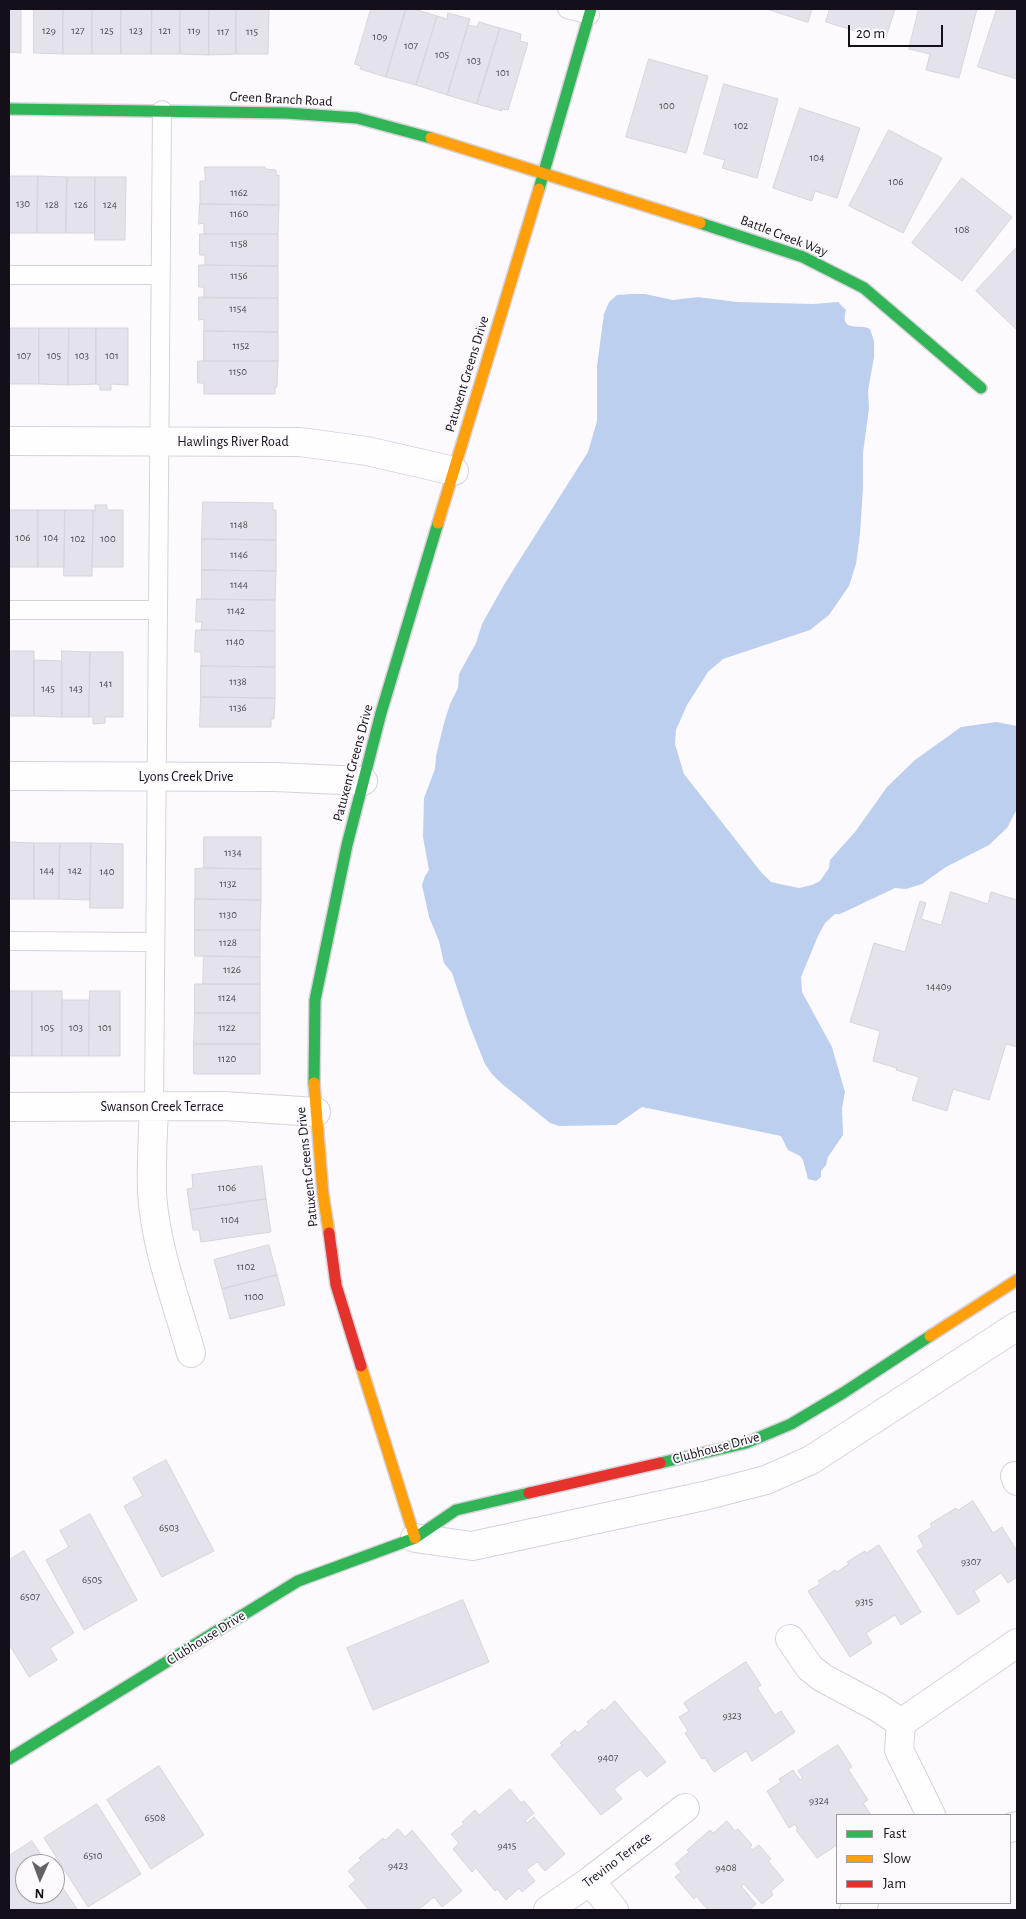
<!DOCTYPE html>
<style>
body{margin:0}
#map{position:relative;width:1026px;height:1919px;overflow:hidden;background:#fcfafe;font-family:"Alegreya Sans",sans-serif}
canvas{display:block}
.frame{position:absolute;inset:0;border:10px solid #140f19;pointer-events:none}
.legend{position:absolute;left:836px;top:1814px;width:175px;height:90px;box-sizing:border-box;background:#fcf9ff;border:1px solid #9f9ba3;margin:0;padding:6px 9px;list-style:none;font-size:15px;color:#140f19}
.legend li{display:flex;align-items:center;gap:10px;height:25px}
.legend b{width:25px;border:1px solid #9f9ba3}
.north{position:absolute;left:15px;top:1854px;width:50px;height:50px;box-sizing:border-box;background:#fcf9ff;border:1px solid #9f9ba3;border-radius:50%;rotate:182deg;font-size:14px;font-weight:700;line-height:20px;text-align:center;color:#140f19}
.north::after{content:'';display:block;margin:auto;width:18px;height:22px;background:#656169;clip-path:polygon(50% 0,100% 100%,50% 72%,0 100%)}
.scale{position:absolute;left:848px;top:25px;width:95px;height:22px;box-sizing:border-box;border:2px solid #140f19;border-top:0;padding-left:6px;font-size:15px;line-height:18px;white-space:nowrap;color:#140f19;-webkit-text-stroke:4px #fcf9ff;paint-order:stroke}
</style>
<div id="map">
<canvas width="1026" height="1919"></canvas>
<div class="frame"></div>
<ul class="legend">
<li><b style="height:6px;background:#30b455"></b>Fast</li>
<li><b style="height:6px;background:#ff9f0a"></b>Slow</li>
<li><b style="height:6px;background:#e5322d"></b>Jam</li>
</ul>
<div class="north">N</div>
<div class="scale">20 m</div>
</div>
<script>
const c = document.querySelector('canvas').getContext('2d');
c.lineJoin = 'round';
function paint(path, color) { c.fillStyle = color; c.fill(path, 'evenodd'); }
function strokePath(path, color, width, dash) { c.strokeStyle = color; c.lineWidth = width; c.lineCap = dash ? 'butt' : 'round'; c.setLineDash(dash || []); c.stroke(path); }
function label(font, color, halo, rows, align = 'center') {
  c.font = font + ' "Alegreya Sans",sans-serif'; c.lineWidth = 4; c.setLineDash([]); c.textBaseline = 'middle'; c.strokeStyle = halo; c.fillStyle = color; for (const [text, x, y, turn = 0] of rows) {
    c.save(); c.translate(x, y); c.rotate((+turn || 0) * Math.PI / 180); c.textAlign = isNaN(turn) ? turn : align; if (halo) c.strokeText(text, 0, 0); c.fillText(text, 0, 0); c.restore();
  }
}
paint(new Path2D(`
 M631,294H645L673,300L698,297L737,302L813,304L838,302L846,310C839,334 861,323 870,329L874,341V357L868,391L869,408L863,453V488L860,534L856,564L849,586L829,615L810,630L723,659L708,672L687,705L676,730L675,744L684,774L761,872L771,882L784,885L799,888L812,885L820,881L829,868L830,860L855,832L887,787L915,760L961,727L996,722L1017,726V809L1007,828L989,845L946,867L922,884L906,889L895,888L840,914H835L825,923L818,936L801,977L802,992L832,1047L845,1092L842,1108L843,1135L828,1157L826,1165L821,1171V1177L816,1181L808,1179L803,1160L800,1156L788,1150L781,1136L642,1107L616,1125L559,1126L550,1123L501,1083L492,1074L485,1064L469,1024L452,973L444,963L439,941L429,917L422,885L425,876L429,870L423,837L424,798L435,769L436,756L444,723L450,704L458,688L459,674L476,643L482,624L505,583L588,452L597,421V366L604,314L609,302L617,295Z`), '#bccfef');
const building = new Path2D(`
 M9,9H21V53L9,52Z
 M34,9H63V54L34,53Z
 M63,9H92V54H63Z
 M92,9H121V54H92Z
 M121,9H152L151,54H121Z
 M152,9H180V54H151Z
 M180,9H209V55L180,54Z
 M209,9H236V54L209,55Z
 M236,9H269L268,54H236Z
 M371,9H406L386,77L360,69L361,66L355,64Z
 M406,9H414L437,16L416,85L386,77Z
 M767,9H812L808,22Z
 M830,9H895L885,40L826,22Z
 M919,9H977L959,78L926,70L930,54L909,49Z
 M997,9H1017V79L978,67Z
 M448,13L470,19L447,95L416,85L437,16L447,19Z
 M479,22L500,28L477,104L447,95L468,25L477,27Z
 M500,28L521,34L520,41L528,43L508,110L502,109V111L477,104Z
 M649,59L708,76L686,153L626,137Z
 M724,84L778,99L757,178L722,168L725,160L704,154Z
 M800,108L860,128L837,198L815,191L812,201L773,188Z
 M889,130L942,158L903,233L849,206Z
 M205,167H265V169L276,170V176L279,175V205L200,204V181H205Z
 M9,176H38L37,233H9Z
 M38,176L67,177L66,233H37Z
 M67,177H95V233H66Z
 M95,177H126L125,240H95Z
 M962,178L1012,217L962,281L912,243Z
 M200,204L279,205L278,234H204V223L199,224Z
 M200,234H278V266L205,265V255H200Z
 M1017,247V330L976,291Z
 M199,265L278,266V298H204V287H199Z
 M199,297L278,298V332L204,331V319L199,320Z
 M9,328H10L9,384Z
 M10,328H39V384H9Z
 M39,328H69L68,385L39,384Z
 M69,328H96V384L68,385Z
 M96,328H128V385L111,384V390H100V385L96,384Z
 M204,331L278,332V361H204Z
 M198,361H278L277,387H275V394H204V383H198Z
 M203,502L273,503V510H276V540L202,539Z
 M95,505H107V510H123V567H92L93,510L95,511Z
 M9,510H38V567H9Z
 M38,510H65L64,567H38Z
 M65,510H93L92,576H64Z
 M202,539L276,540V571L202,570Z
 M202,570L276,571L275,600L202,599Z
 M197,599L275,600V631L201,630L202,622H196Z
 M196,630L275,631V667L201,666V652H195Z
 M9,651H34V716H9Z
 M62,651L90,652L89,717H62Z
 M90,652H123V717H105V723L93,724V717H89Z
 M34,660L62,661V717L34,716Z
 M201,666L275,667V698L201,697Z
 M201,697L275,698L274,719H271V727H200Z
 M204,837H261V869L204,868Z
 M9,842L34,843V899H9Z
 M34,843H60L59,899H34Z
 M60,843H91L90,900L59,899Z
 M91,843L123,844V908H90Z
 M204,868L261,869V900L195,899V869Z
 M951,892L988,904L991,892L1017,900V1047L1006,1044L989,1100L953,1089L947,1111L912,1100L919,1077L896,1070L897,1068L873,1061L880,1031L850,1022L874,943L905,952L920,901L926,903L921,919L941,925Z
 M195,899L261,900L260,930H195Z
 M195,930H260V957L195,956Z
 M204,956L260,957V984H203Z
 M195,984H260V1013H195Z
 M9,991H32V1056H9Z
 M32,991H62V1056H32Z
 M90,991H120V1056H89Z
 M62,1000H89V1056H62Z
 M195,1013H260V1044H194Z
 M194,1044H260V1074H194Z
 M262,1166L266,1199L190,1210L187,1189L193,1188L192,1175Z
 M266,1199L271,1232L201,1242L199,1230H193L190,1210Z
 M269,1245L277,1275L222,1289L214,1260Z
 M277,1275L285,1305L230,1319L222,1289Z
 M166,1460L214,1551L162,1577L124,1506L143,1496L133,1478Z
 M973,1501L993,1533L1002,1527L1017,1551V1577L1008,1583L1001,1573L974,1591L980,1601L958,1615L917,1551L924,1547L918,1536L932,1527L930,1524L956,1508L958,1510Z
 M90,1514L137,1600L84,1630L46,1560L69,1547L60,1531Z
 M879,1545L921,1612L901,1625L895,1615L866,1633L872,1643L850,1657L808,1591L820,1584L818,1581L835,1570L837,1572L849,1564L847,1562L865,1551L866,1553Z
 M24,1551L74,1633L50,1648L57,1660L29,1677L9,1644V1560Z
 M463,1600L489,1662L373,1710L347,1648Z
 M746,1662L761,1685L757,1688L775,1715L781,1711L795,1732L752,1761L746,1751L714,1772L705,1758L702,1759L685,1733L688,1731L679,1717L689,1711L684,1703Z
 M615,1701L666,1762L647,1777L640,1769L614,1789L622,1799L601,1815L551,1755L562,1745L560,1743L575,1730L578,1733L589,1724L587,1722L602,1709L604,1711Z
 M838,1745L852,1767L848,1769L868,1800L863,1803L871,1815H837V1845L817,1858L796,1830L798,1829L795,1824L789,1828L767,1791L781,1782L779,1779L793,1770L800,1780L803,1778L798,1771Z
 M159,1766L204,1835L151,1869L107,1800Z
 M510,1789L521,1803L524,1801L534,1813L525,1821L527,1823L534,1817L565,1854L545,1871L537,1862L526,1870L535,1881L522,1892L519,1888L506,1900L497,1889L495,1891L476,1868L472,1872L453,1849L459,1843L451,1834L464,1824L462,1822L475,1810L479,1815Z
 M97,1804L141,1874L88,1907L44,1838Z
 M727,1821L735,1831L738,1829L752,1845L750,1847L752,1850L759,1845L771,1859L768,1861L784,1880L771,1891L773,1895L762,1904L744,1884L741,1886L756,1904L749,1910H708L696,1896L694,1899L675,1877L681,1872L675,1864L689,1852L687,1850L710,1830L713,1833Z
 M398,1829L405,1837L412,1830L462,1891L442,1907L434,1897L418,1910H369L349,1886L356,1880L348,1871L361,1860L359,1858L383,1838L385,1840Z
 M32,1841L47,1864H25V1894H55V1876L77,1909L76,1910H9V1856Z`);
paint(building, '#e4e3eb');
strokePath(building, '#d6d4dc', 1);
const lane = new Path2D(`
 M567,9L590,15
 M9,275H159
 M9,610H158
 M9,941L154,942
 M154,1107L162,110`);
const street = new Path2D(`
 M9,441L300,442L367,451L454,471
 M9,776L275,777L363,781
 M9,1107L224,1106L316,1112
 M154,1107C153,1135 151,1164 152,1192C155,1246 176,1300 191,1353
 M1015,1476L1017,1481
 M415,1538L472,1546L704,1496L766,1480L811,1460L1017,1326
 M790,1639L810,1668L823,1678L879,1708L901,1723L1017,1643
 M901,1723L899,1750L931,1815
 M1010,1828L1017,1826
 M590,1881L614,1910
 M548,1910L590,1881L685,1808
 M854,1910L864,1903`);
const fast = new Path2D(`
 M9,109L286,113L357,118L431,138
 M539,189L591,9
 M700,223L803,257L864,288L981,388
 M314,1083L315,1000L347,845L381,713L438,523
 M660,1463L746,1443L791,1424L843,1393L930,1336
 M9,1759L298,1581L415,1538L456,1510L529,1493`);
const slow = new Path2D(`
 M431,138L700,223
 M438,523L539,189
 M314,1083L323,1194L329,1233
 M930,1336L1017,1280
 M361,1366L415,1538`);
const jam = new Path2D(`
 M329,1233L336,1285L361,1366
 M529,1493L660,1463`);
strokePath(lane, '#d6d2da', 20);
strokePath(street, '#d6d2da', 30);
strokePath(fast, '#d6d2da', 14);
strokePath(slow, '#d6d2da', 14);
strokePath(jam, '#d6d2da', 14);
strokePath(lane, '#fffeff', 18);
strokePath(street, '#fffeff', 28);
strokePath(fast, '#30b455', 11);
strokePath(slow, '#ff9f0a', 11);
strokePath(jam, '#e5322d', 11);
label('11px', '#49454e', null, [
 ["129",49,31],
 ["127",78,31],
 ["125",107,31],
 ["123",136,31],
 ["121",165,31],
 ["119",194,31],
 ["117",223,32],
 ["115",252,32],
 ["109",380,37],
 ["107",411,46],
 ["105",442,55],
 ["103",474,61],
 ["101",503,73],
 ["100",667,106],
 ["102",741,126],
 ["104",817,158],
 ["106",896,182],
 ["1162",239,193],
 ["130",23,204],
 ["128",52,205],
 ["126",81,205],
 ["124",110,205],
 ["1160",239,214],
 ["108",962,230],
 ["1158",239,244],
 ["1156",239,276],
 ["1154",238,309],
 ["1152",241,346],
 ["107",24,356],
 ["105",54,356],
 ["103",82,356],
 ["101",112,356],
 ["1150",238,372],
 ["1148",239,525],
 ["106",23,538],
 ["104",51,538],
 ["102",78,539],
 ["100",108,539],
 ["1146",239,555],
 ["1144",239,585],
 ["1142",236,611],
 ["1140",235,642],
 ["1138",238,682],
 ["141",106,684],
 ["145",48,689],
 ["143",76,689],
 ["1136",238,708],
 ["1134",233,853],
 ["144",47,871],
 ["142",75,871],
 ["140",107,872],
 ["1132",228,884],
 ["1130",228,915],
 ["1128",228,943],
 ["1126",232,970],
 ["14409",939,987],
 ["1124",227,998],
 ["105",47,1028],
 ["103",76,1028],
 ["101",105,1028],
 ["1122",227,1028],
 ["1120",227,1059],
 ["1106",227,1188],
 ["1104",230,1220],
 ["1102",246,1267],
 ["1100",254,1297],
 ["6503",169,1528],
 ["9307",971,1562],
 ["6505",92,1580],
 ["6507",30,1597],
 ["9315",864,1602],
 ["9323",732,1716],
 ["9407",608,1758],
 ["9324",819,1801],
 ["6508",155,1818],
 ["9415",507,1846],
 ["6510",93,1856],
 ["9423",398,1866],
 ["9408",726,1868]
]);
label('14px', '#140f19', '#fcf9ff', [
 ["Green Branch Road",281,99,3],
 ["Battle Creek Way",784,236,21],
 ["Patuxent Greens Drive",467,374,-73],
 ["Hawlings River Road",233,442],
 ["Patuxent Greens Drive",353,763,-75],
 ["Lyons Creek Drive",186,777],
 ["Swanson Creek Terrace",162,1107],
 ["Patuxent Greens Drive",307,1167,-96],
 ["Clubhouse Drive",716,1448,-15],
 ["Clubhouse Drive",206,1638,-32],
 ["Trevino Terrace",617,1860,-37]
]);
</script>
